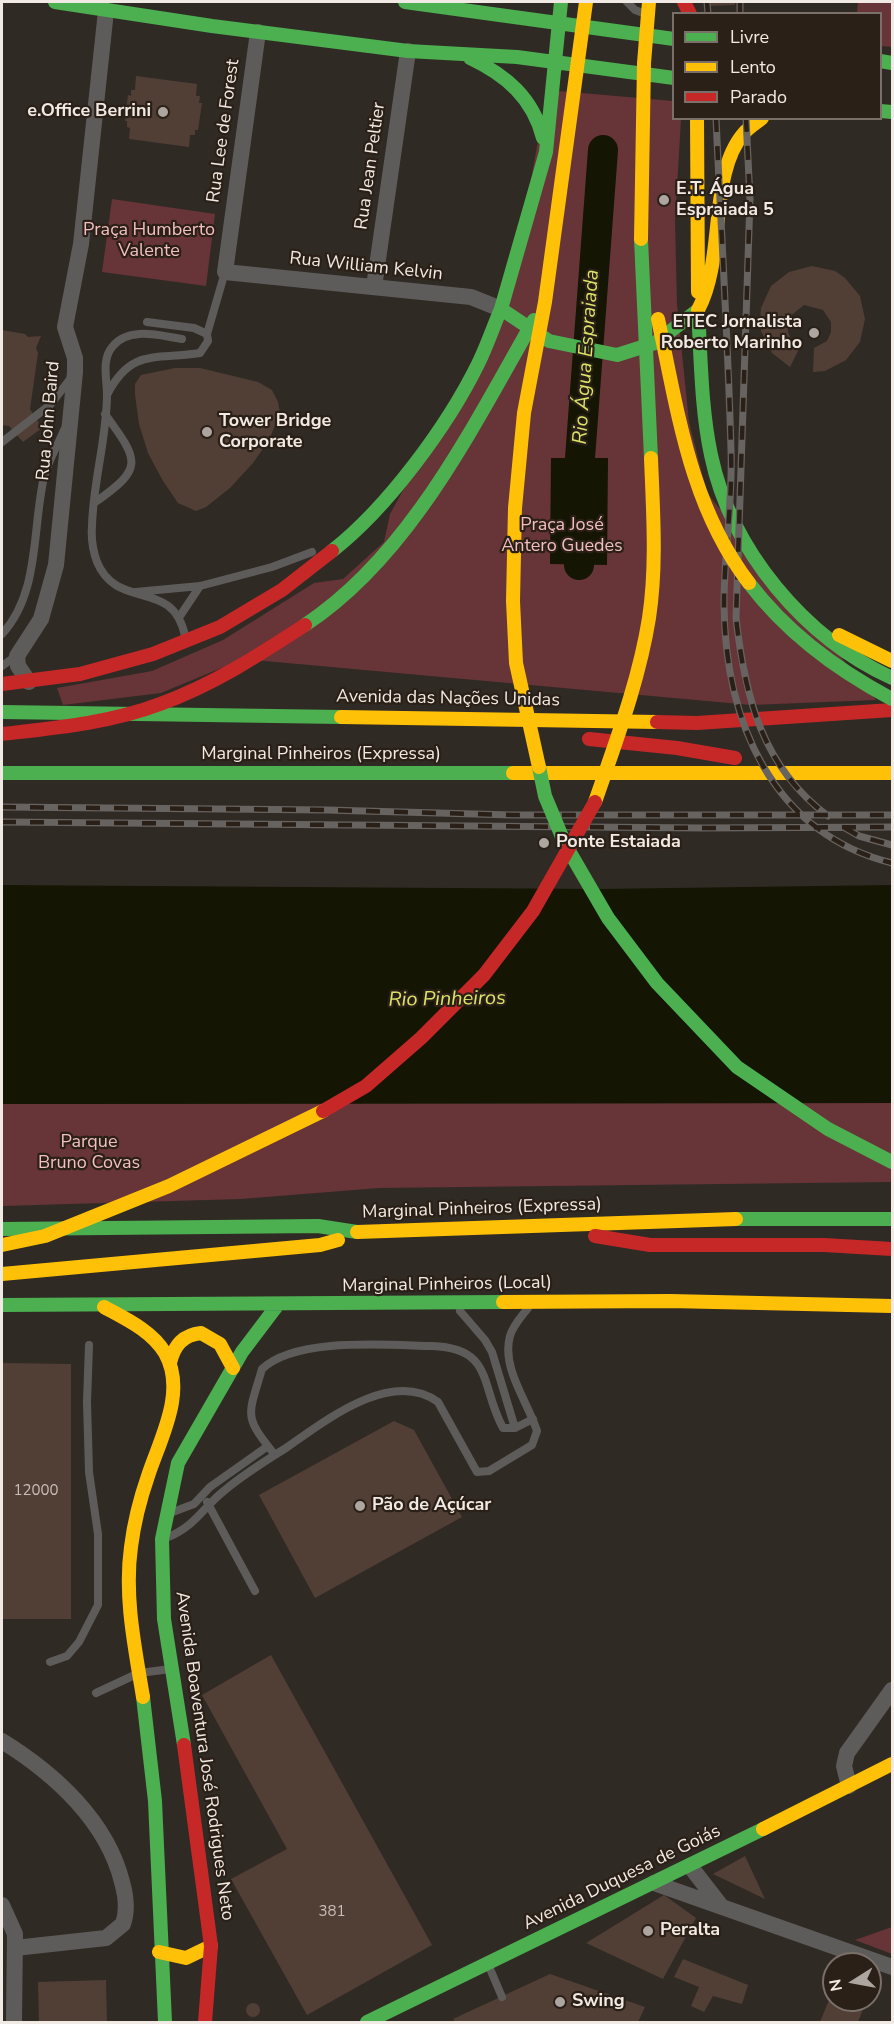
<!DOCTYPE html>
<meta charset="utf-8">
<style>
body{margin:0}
#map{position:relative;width:894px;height:2024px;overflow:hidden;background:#302a25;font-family:"Nunito Sans",sans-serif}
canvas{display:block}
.frame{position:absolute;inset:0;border:3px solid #f1e9e3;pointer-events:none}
.legend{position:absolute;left:672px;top:12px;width:210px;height:108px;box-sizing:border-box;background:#2b2017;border:2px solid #7a7069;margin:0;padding:8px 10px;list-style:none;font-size:18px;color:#f1e9e3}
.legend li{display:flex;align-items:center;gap:12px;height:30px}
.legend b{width:30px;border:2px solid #7a7069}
.north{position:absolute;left:822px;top:1952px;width:60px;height:60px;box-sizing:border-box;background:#2b2017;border:2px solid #7a7069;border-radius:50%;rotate:259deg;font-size:16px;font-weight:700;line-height:24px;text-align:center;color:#f1e9e3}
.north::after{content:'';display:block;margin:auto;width:21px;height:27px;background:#ada6a0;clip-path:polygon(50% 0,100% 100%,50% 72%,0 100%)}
</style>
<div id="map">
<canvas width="894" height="2024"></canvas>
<div class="frame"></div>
<ul class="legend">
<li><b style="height:8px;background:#4caf50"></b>Livre</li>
<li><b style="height:8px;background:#ffc107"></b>Lento</li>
<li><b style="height:8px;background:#c62828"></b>Parado</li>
</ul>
<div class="north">N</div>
</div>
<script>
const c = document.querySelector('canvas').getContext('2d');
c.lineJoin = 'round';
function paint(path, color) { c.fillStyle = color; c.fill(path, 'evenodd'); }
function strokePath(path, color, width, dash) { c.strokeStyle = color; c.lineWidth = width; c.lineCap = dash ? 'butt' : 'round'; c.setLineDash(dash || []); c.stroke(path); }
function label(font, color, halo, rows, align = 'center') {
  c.font = font + ' "Nunito Sans",sans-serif'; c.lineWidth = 4.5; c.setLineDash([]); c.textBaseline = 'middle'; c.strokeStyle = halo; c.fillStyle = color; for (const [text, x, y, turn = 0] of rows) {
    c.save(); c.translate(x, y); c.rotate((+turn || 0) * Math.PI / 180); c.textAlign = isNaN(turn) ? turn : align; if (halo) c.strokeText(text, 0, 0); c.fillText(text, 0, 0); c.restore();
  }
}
paint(new Path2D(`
 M858,2H892V47L881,46L880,14L857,13Z
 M547,90L673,101L674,118L681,119L675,222L677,304L689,422L707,493L876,700L751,705L243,659L161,693L63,705L57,688L152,671L223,640L314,583L343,579L384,542L390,514L511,293Z
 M112,199L215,214L206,286L102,272Z
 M892,1103V1182L379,1188L241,1199L2,1206V1104Z
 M892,1927V1954L855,1940Z`), '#673438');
paint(new Path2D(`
 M551,458H608L607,565L550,564Z
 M2,885L598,889L892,885V1103L2,1104Z`), '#151503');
strokePath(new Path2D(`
 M579,565L580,458L603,150`), '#151503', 30);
paint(new Path2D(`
 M708,2H735V5L708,6Z
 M136,76L197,84L196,96H200L199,103H202L198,130H195V135H190L189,147L129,139L130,128L127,127V121H125L128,95L131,96V90H135Z
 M812,266L835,271L845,278L860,296L865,319L860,342L846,360L825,371L813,372L814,348L827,341L831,332V322L823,310L804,305L789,317L788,332L792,341L800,347L790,367L772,353L761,331L760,320L761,308L771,286L789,272Z
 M2,330L25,334L28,337L41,336L36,348L38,353L30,409L42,428L23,442L9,426L2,425Z
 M175,368H200L258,382L272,390L278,402L280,413L269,440L253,463L230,488L206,507L196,511L178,503L163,481L148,453L139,424L135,395V384L141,375Z
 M2,1363L71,1364V1619H2Z
 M394,1421L414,1430L462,1517L315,1598L259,1495Z
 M271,1655L432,1945L307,2015L231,1879L287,1849L202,1695Z
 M745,1856L765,1899L713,1874Z
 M664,1895L696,1918L663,1979L586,1943Z
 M683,1959L748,1985L742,2004L713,1996L704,2012L691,2006L699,1987L674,1977Z
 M550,1974L645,2007L638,2022H455L453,2019Z
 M106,1980L107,2022H39L38,1982Z
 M831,1995L834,1996V2000H845L864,2007L858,2022H820Z
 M246 2010a7 7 0 1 1 14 0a7 7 0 1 1-14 0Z`), '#513f36');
strokePath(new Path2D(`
 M627,2L635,10L646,14
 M207,334L225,272
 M182,339C161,336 129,326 113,346C101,359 107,379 107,394C107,438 93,482 92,526C91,538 93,551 97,562C118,612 173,577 185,636
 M108,393C132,348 156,360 200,353L208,341L207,334L194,328L147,322
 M2,442L50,405L71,378
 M94,503C144,468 140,462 105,414
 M136,592L200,586L272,567L312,552
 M180,616L200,586
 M2,634C40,593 32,529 44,477C48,461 58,445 64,430
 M2,666L16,656
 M460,1311L485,1340L492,1352L515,1428
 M275,1455C243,1415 248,1417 262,1369C296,1337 386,1345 432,1346C494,1348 480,1386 503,1428H515L533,1419
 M207,1502L255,1591
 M170,1513L194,1504L210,1487L268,1446
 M166,1538C195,1527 202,1508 225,1490C244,1474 265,1461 286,1448C325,1421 391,1368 438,1402L477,1472L489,1471L532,1445L537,1431C528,1402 501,1368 510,1336C513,1325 522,1316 528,1308
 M50,1662L67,1656L79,1642L98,1605V1534L89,1472L87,1402L89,1345
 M96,1693L139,1673L171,1669
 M488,1964L502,1997`), '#5e5c5a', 8);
strokePath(new Path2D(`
 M258,32L225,272L471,297L501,309
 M374,287L408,51
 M29,682L18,666L17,656L41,619L56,565L75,372V358L65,327L81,244L106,11
 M2,1741C54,1773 107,1821 122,1882C126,1896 128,1910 123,1924L106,1938L15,1948
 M849,1786L844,1766L847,1753L892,1690
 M690,1866L721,1906
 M654,1883L892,1967
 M2,1905L15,1934L14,2022`), '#5e5c5a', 16);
strokePath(new Path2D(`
 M55,2L212,26L408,51L517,57L674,78
 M405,2L674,39
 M561,2L546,152L501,309L549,341L617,355L655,343L698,310
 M470,58C506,75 533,98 543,138
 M880,61L892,63
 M880,111L892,112
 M698,310C701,359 701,408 711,455C731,551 805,638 892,678
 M332,551C387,508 447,427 478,364C487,346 493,327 501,309
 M2,712L341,717
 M2,773H513
 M736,1219H892
 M2,1229L318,1226L357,1232
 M2,1305L503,1302
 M143,1697L155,1801L165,2022
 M184,1745L164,1619L162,1539L178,1463L242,1352L276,1307
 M367,2022L763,1829`), '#4caf50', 14);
strokePath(new Path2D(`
 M697,118L698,292
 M698,310C726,258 708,174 744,133C749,127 756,123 762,118
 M839,635L892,661
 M341,717L657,722
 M513,773H892
 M357,1232L736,1219
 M2,1274L320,1245L338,1240
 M503,1302L670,1301L892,1306
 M104,1307C126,1319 152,1331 165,1353C187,1392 160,1439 148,1476C140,1499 134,1523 131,1547C124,1597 135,1648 143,1697
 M170,1363C174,1345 183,1335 201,1333L220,1344L233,1368
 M763,1829L892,1764
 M159,1952L186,1958L211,1946`), '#ffc107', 14);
strokePath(new Path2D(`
 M684,2L690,14
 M2,684L80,674L153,654L220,627L282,590L332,551
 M657,722L697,723L892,710
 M589,739L677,748L735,758
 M595,1236L650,1245H824L892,1249
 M184,1745L211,1946L205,2022`), '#c62828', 14);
const rail = new Path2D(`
 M707,2L708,14
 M740,2V14
 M716,118C721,229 728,339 731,450C733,501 724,553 724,604C725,720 771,833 892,863
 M746,118L750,199L736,618C745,697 762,767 828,816
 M2,807L327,810L512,815H892
 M2,822L703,828L892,827
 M845,828L859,836L892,845`);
strokePath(rail, '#676360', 7);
strokePath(rail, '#2b2017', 4.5, [14]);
strokePath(new Path2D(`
 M641,239L651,458
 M749,583C787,633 837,670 892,699
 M305,625C410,556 473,426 534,320
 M539,767L545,796L565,844L608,918L657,983L737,1067L828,1129L892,1162`), '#4caf50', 14);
strokePath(new Path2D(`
 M641,239L644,63L649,2
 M545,302L586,2
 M658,319C678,412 690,506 749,583
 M539,767L516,663L513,601L515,508L524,413L545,302
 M595,802C616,741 639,681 649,618C657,566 653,511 651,458
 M2,1245L45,1236L169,1186L323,1111`), '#ffc107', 14);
strokePath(new Path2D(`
 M2,734C55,728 110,723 160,704C213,685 259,655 305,625
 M323,1111L366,1086L421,1038L484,975L533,911L595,802`), '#c62828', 14);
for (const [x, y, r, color] of [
 [163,112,6,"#ada6a0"],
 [664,200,6,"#ada6a0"],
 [814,333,6,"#ada6a0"],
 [207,432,6,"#ada6a0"],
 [544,843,6,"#ada6a0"],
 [360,1506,6,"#ada6a0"],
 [648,1931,6,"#ada6a0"],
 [560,2002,6,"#ada6a0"]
]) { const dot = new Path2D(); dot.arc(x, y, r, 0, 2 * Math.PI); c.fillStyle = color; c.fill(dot); strokePath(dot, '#2b2017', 2); }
label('15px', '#c9beb8', null, [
 ["12000",36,1491],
 ["381",332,1912]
]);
label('bold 18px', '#f1e9e3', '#2b2017', [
 ["e.Office Berrini",151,112,"right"],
 ["E.T. Água",676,190],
 ["Espraiada 5",676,211],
 ["ETEC Jornalista",802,323,"right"],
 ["Roberto Marinho",802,344,"right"],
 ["Tower Bridge",219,422],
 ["Corporate",219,443],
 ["Ponte Estaiada",556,843],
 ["Pão de Açúcar",372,1506],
 ["Peralta",660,1931],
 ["Swing",572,2002]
], 'left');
label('18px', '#f1e9e3', '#2b2017', [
 ["Rua Lee de Forest",224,131,-82],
 ["Rua Jean Peltier",371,166,-82],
 ["Rua William Kelvin",366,267,6],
 ["Rua John Baird",49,421,-85],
 ["Avenida das Nações Unidas",448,699,1],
 ["Marginal Pinheiros (Expressa)",321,755],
 ["Marginal Pinheiros (Expressa)",482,1209,-2],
 ["Marginal Pinheiros (Local)",447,1285,-1],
 ["Avenida Boaventura José Rodrigues Neto",204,1756,82],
 ["Avenida Duquesa de Goiás",622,1878,-26]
]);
label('18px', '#f3bfc0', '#2b2017', [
 ["Praça Humberto",149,231],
 ["Valente",149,252],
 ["Praça José",562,526],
 ["Antero Guedes",562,547],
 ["Parque",89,1143],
 ["Bruno Covas",89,1164]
]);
label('italic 20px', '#dbe467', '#2b2017', [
 ["Rio Água Espraiada",587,357,-86],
 ["Rio Pinheiros",447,1000,-1]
]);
</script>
